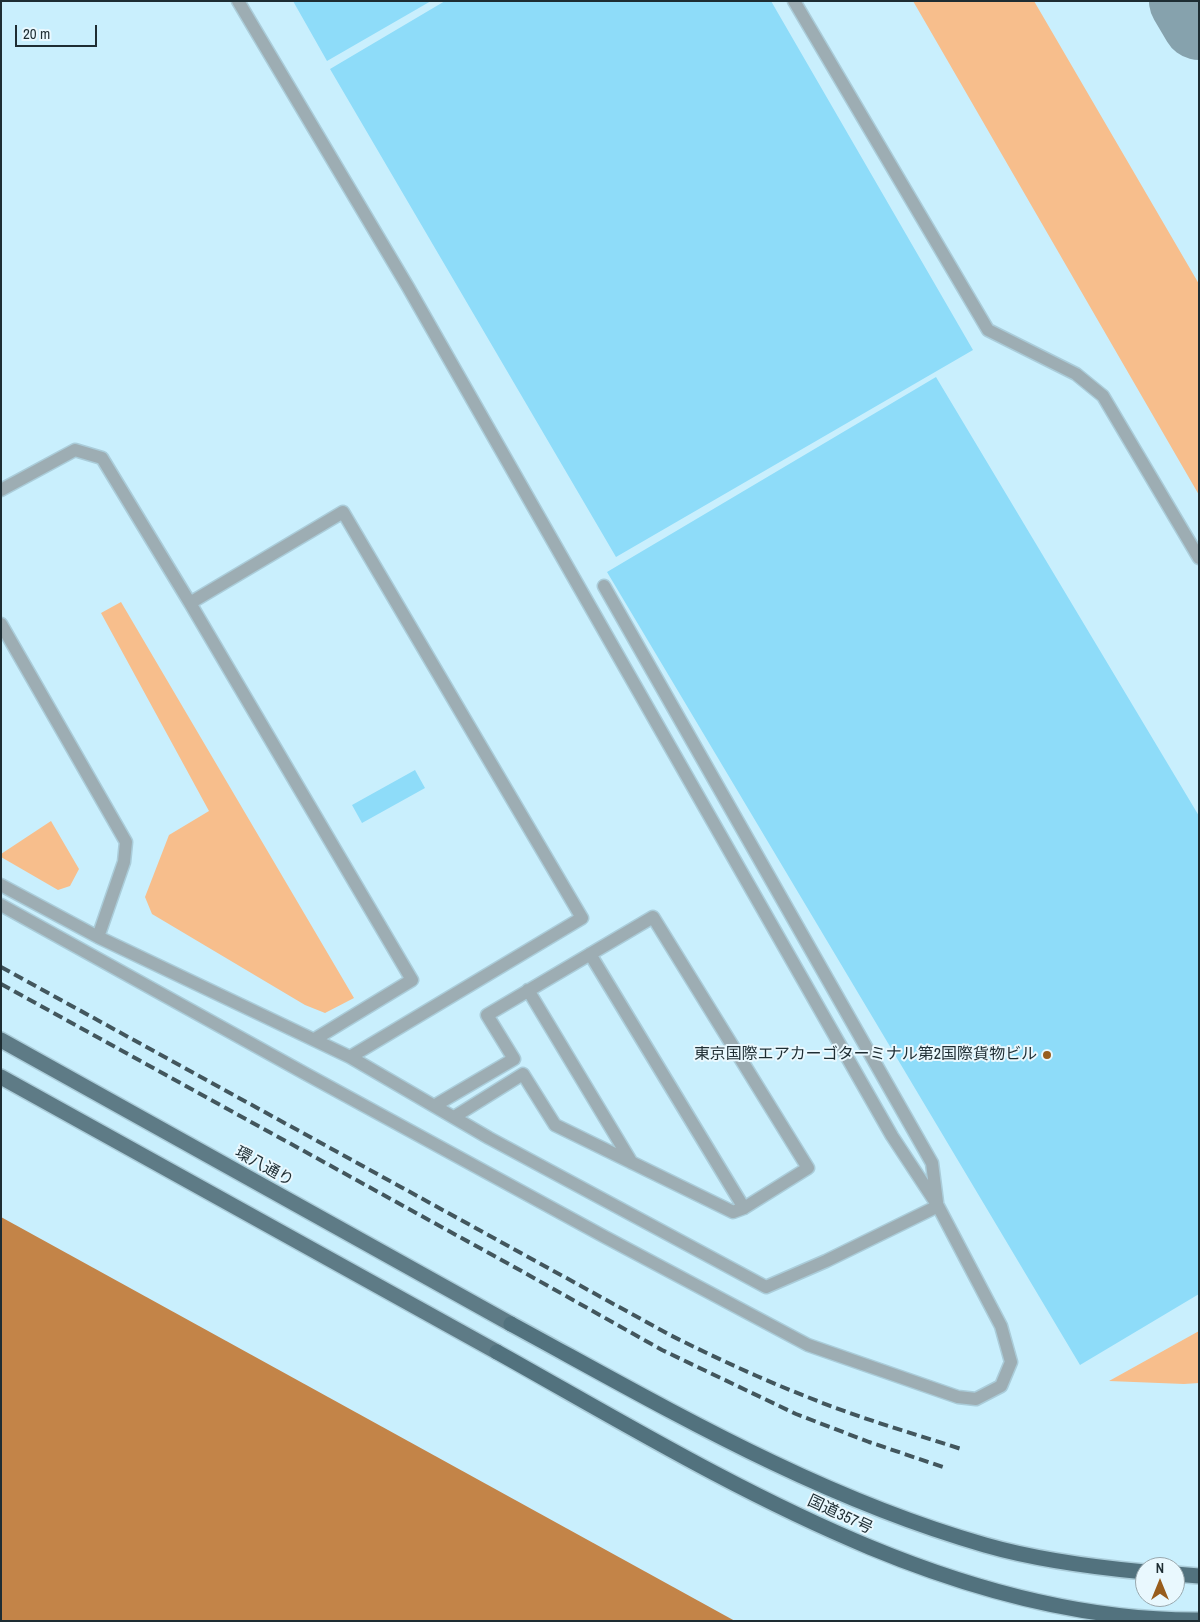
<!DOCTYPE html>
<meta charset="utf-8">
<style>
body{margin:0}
#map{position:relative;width:1200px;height:1622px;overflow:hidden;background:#c9effd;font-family:"Archivo Narrow",sans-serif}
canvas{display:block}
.frame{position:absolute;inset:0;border:2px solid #1e2d33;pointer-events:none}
.north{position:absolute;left:1135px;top:1557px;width:50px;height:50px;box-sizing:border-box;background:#e9f8fe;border:1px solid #98a7ad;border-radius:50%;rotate:0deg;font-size:14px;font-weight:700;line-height:20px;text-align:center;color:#1e2d33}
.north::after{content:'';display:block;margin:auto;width:18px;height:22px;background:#985d1d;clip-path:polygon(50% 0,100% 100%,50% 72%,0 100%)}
.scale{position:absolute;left:15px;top:25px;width:82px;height:22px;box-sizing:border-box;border:2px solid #1e2d33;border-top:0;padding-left:6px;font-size:15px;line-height:18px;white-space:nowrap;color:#1e2d33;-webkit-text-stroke:4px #e9f8fe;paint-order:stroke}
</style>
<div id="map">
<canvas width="1200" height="1622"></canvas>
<div class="frame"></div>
<div class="north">N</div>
<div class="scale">20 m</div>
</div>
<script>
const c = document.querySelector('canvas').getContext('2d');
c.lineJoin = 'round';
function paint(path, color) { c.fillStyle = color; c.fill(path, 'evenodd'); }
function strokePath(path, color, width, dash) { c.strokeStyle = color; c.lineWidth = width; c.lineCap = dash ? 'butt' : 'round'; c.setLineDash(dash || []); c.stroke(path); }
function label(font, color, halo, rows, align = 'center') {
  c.font = font + ' "Archivo Narrow","Noto Sans JP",sans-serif'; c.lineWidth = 4; c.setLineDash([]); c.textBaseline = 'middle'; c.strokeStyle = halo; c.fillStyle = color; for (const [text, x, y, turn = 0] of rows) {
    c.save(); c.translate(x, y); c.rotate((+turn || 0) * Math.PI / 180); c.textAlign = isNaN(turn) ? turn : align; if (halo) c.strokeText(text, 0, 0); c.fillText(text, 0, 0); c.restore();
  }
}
paint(new Path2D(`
 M913,1H1034L1199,284V495Z
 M121,602L354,998L325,1013L305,1005L152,914L145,897L169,835L209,811L101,613Z
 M51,821L79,869L70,886L58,890L1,857V854Z
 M1199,1331V1383L1184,1384L1109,1381Z`), '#f7be8c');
paint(new Path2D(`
 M1,1217L735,1621H1Z`), '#c38448');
strokePath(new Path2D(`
 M1186,1L1199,23`), '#86a2ad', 74);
paint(new Path2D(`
 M293,1H431L327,61Z
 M445,1H771L973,350L616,557L330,69Z
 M936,377L1199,816V1294L1080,1365L607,572Z
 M415,770L425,788L362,823L352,805Z`), '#8edcf9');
const service = new Path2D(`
 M238,1L408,287L892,1136L938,1206
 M794,1L988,330L1076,374L1103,396L1199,558
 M1,490L75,450L102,458L190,603
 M604,586L932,1163L937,1202
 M1,624L126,842L124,862L98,937
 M1,885L98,937L350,1057L489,1138L766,1287L826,1261L938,1206L1001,1326L1011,1362L1001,1386L976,1399L958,1397L808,1345L605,1237L306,1074L1,905
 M590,954L744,1208
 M528,990L632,1163
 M315,1039L412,980L190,603L343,512L582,918L350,1057
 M434,1106L514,1059L487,1015L653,917L808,1168L744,1208L733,1212L555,1125L523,1074L454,1117`);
const primary = new Path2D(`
 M1,1040L511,1324
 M1,1077L497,1352`);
const trunk = new Path2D(`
 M511,1324C664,1407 816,1497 985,1545C1037,1560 1091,1567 1145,1572
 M497,1352C710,1471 946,1622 1199,1620
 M1175,1574L1199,1576`);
strokePath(service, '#aaccd9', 15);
strokePath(primary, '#aaccd9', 18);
strokePath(trunk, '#aaccd9', 18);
strokePath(service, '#9dadb3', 12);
strokePath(primary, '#5e7b86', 15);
strokePath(trunk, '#52727e', 15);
strokePath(new Path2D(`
 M1,967L670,1335C714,1357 759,1378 805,1396C856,1417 908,1432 961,1449
 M1,984L525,1273L662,1350L796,1414L869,1442L946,1468`), '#42565d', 4, [10, 5]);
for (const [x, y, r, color] of [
 [1047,1055,5,"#985d1d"]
]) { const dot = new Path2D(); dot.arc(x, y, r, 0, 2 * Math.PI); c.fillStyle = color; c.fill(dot); strokePath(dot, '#e9f8fe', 2); }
label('16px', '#1e2d33', '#e9f8fe', [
 ["東京国際エアカーゴターミナル第2国際貨物ビル",1037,1055]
], 'right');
label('16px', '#1e2d33', '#e9f8fe', [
 ["環八通り",264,1167,29],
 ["国道357号",840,1515,25]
]);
</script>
